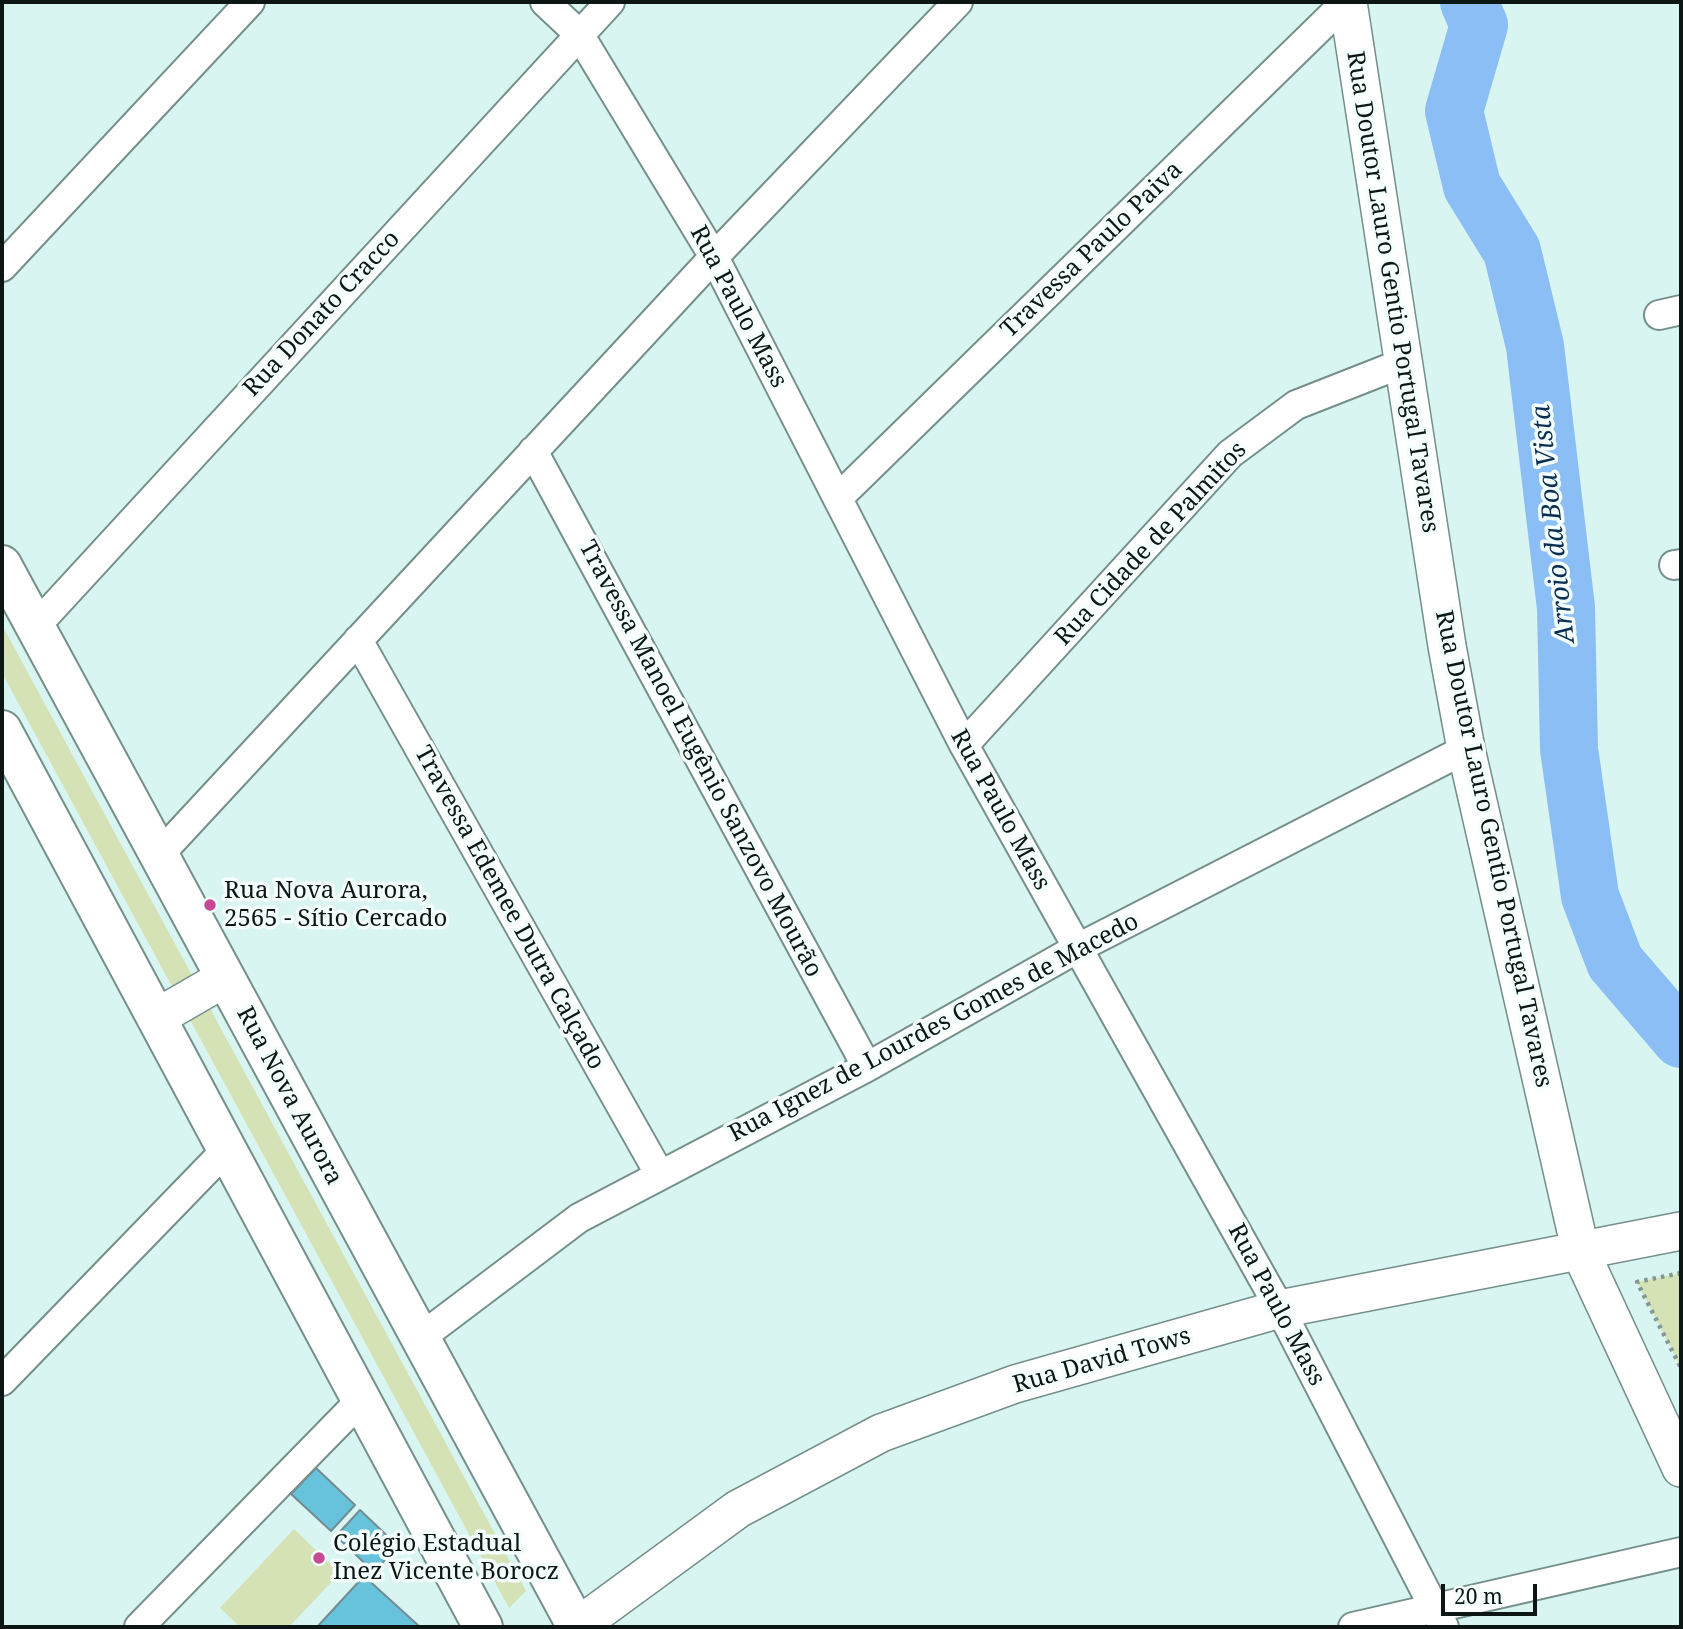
<!DOCTYPE html>
<meta charset="utf-8">
<style>
body{margin:0}
#map{position:relative;width:1683px;height:1629px;overflow:hidden;background:#d9f5f1;font-family:"Noto Serif",serif}
canvas{display:block}
.frame{position:absolute;inset:0;border:4px solid #0c1615;pointer-events:none}
.scale{position:absolute;left:1441px;top:1584px;width:96px;height:32px;box-sizing:border-box;border:4px solid #0c1615;border-top:0;padding-left:9px;font-size:21px;line-height:24px;white-space:nowrap;color:#0c1615;-webkit-text-stroke:5px #f3fefd;paint-order:stroke}
</style>
<div id="map">
<canvas width="1683" height="1629"></canvas>
<div class="frame"></div>
<div class="scale">20 m</div>
</div>
<script>
const c = document.querySelector('canvas').getContext('2d');
c.lineJoin = 'round';
function paint(path, color) { c.fillStyle = color; c.fill(path, 'evenodd'); }
function strokePath(path, color, width, dash) { c.strokeStyle = color; c.lineWidth = width; c.lineCap = dash ? 'butt' : 'round'; c.setLineDash(dash || []); c.stroke(path); }
function label(font, color, halo, rows, align = 'center') {
  c.font = font + ' "Noto Serif",serif'; c.lineWidth = 7; c.setLineDash([]); c.textBaseline = 'middle'; c.strokeStyle = halo; c.fillStyle = color; for (const [text, x, y, turn = 0] of rows) {
    c.save(); c.translate(x, y); c.rotate((+turn || 0) * Math.PI / 180); c.textAlign = isNaN(turn) ? turn : align; if (halo) c.strokeText(text, 0, 0); c.fillText(text, 0, 0); c.restore();
  }
}
paint(new Path2D(`
 M2,625L526,1591L509,1608L2,673Z
 M1681,1273V1368L1637,1282Z
 M294,1529L340,1573L289,1627H240L220,1608Z`), '#d4e2b6');
strokePath(new Path2D(`
 M1469,2L1479,25L1454,111L1472,186L1512,251L1535,346L1566,608L1569,749L1590,896L1615,962L1681,1039`), '#8bbef4', 58);
const building = new Path2D(`
 M316,1468L355,1505L331,1531L291,1494Z
 M360,1510L398,1546L374,1572L336,1536Z
 M364,1576L420,1627H317Z`);
paint(building, '#67c2db');
strokePath(building, '#738c93', 2);
const minor = new Path2D(`
 M545,2L579,34L714,257L964,745L1280,1309L1444,1627
 M2,267L250,2
 M1659,315L1681,310
 M533,451L867,1067
 M838,498L1346,2
 M1674,565L1681,564
 M35,627L610,2
 M358,640L660,1175
 M964,745L1230,454L1296,405L1403,363
 M159,855L714,257L958,2
 M420,1338L579,1218L867,1067L1078,948L1466,749
 M2,1381L227,1149
 M139,1627L361,1400
 M1353,1627L1681,1552`);
const tertiary = new Path2D(`
 M1348,2L1447,646L1466,749L1581,1253L1681,1468
 M156,1018L225,978
 M577,1627L738,1509L881,1433L1015,1384L1280,1309L1681,1231`);
const secondary = new Path2D(`
 M2,565L577,1627
 M2,730L483,1627`);
strokePath(minor, '#758f8b', 32);
strokePath(tertiary, '#758f8b', 40);
strokePath(secondary, '#758f8b', 42);
strokePath(new Path2D(`
 M1681,1273L1637,1282L1681,1368`), '#839895', 4.5, [3.5, 5]);
strokePath(minor, '#fff', 28);
strokePath(tertiary, '#fff', 37);
strokePath(secondary, '#fff', 38);
for (const [x, y, r, color] of [
 [210,905,7,"#c74895"],
 [319,1558,7,"#c74895"]
]) { const dot = new Path2D(); dot.arc(x, y, r, 0, 2 * Math.PI); c.fillStyle = color; c.fill(dot); strokePath(dot, '#f3fefd', 2.5); }
label('24px', '#0c1615', '#f3fefd', [
 ["Travessa Paulo Paiva",1092,250,-44],
 ["Rua Doutor Lauro Gentio Portugal Tavares",1392,292,81],
 ["Rua Paulo Mass",738,307,62],
 ["Rua Donato Cracco",322,314,-47],
 ["Rua Cidade de Palmitos",1151,544,-47],
 ["Travessa Manoel Eugênio Sanzovo Mourão",700,759,62],
 ["Rua Paulo Mass",1000,810,61],
 ["Rua Doutor Lauro Gentio Portugal Tavares",1493,849,78],
 ["Travessa Edemee Dutra Calçado",509,908,61],
 ["Rua Ignez de Lourdes Gomes de Macedo",934,1028,-28],
 ["Rua Nova Aurora",289,1096,62],
 ["Rua Paulo Mass",1276,1305,62],
 ["Rua David Tows",1102,1361,-16]
]);
label('24px', '#0c1615', '#f3fefd', [
 ["Rua Nova Aurora,",224,891],
 ["2565 - Sítio Cercado",224,919],
 ["Colégio Estadual",333,1544],
 ["Inez Vicente Borocz",333,1572]
], 'left');
label('italic 26px', '#0a2f52', '#f3fefd', [
 ["Arroio da Boa Vista",1554,524,-96]
]);
</script>
